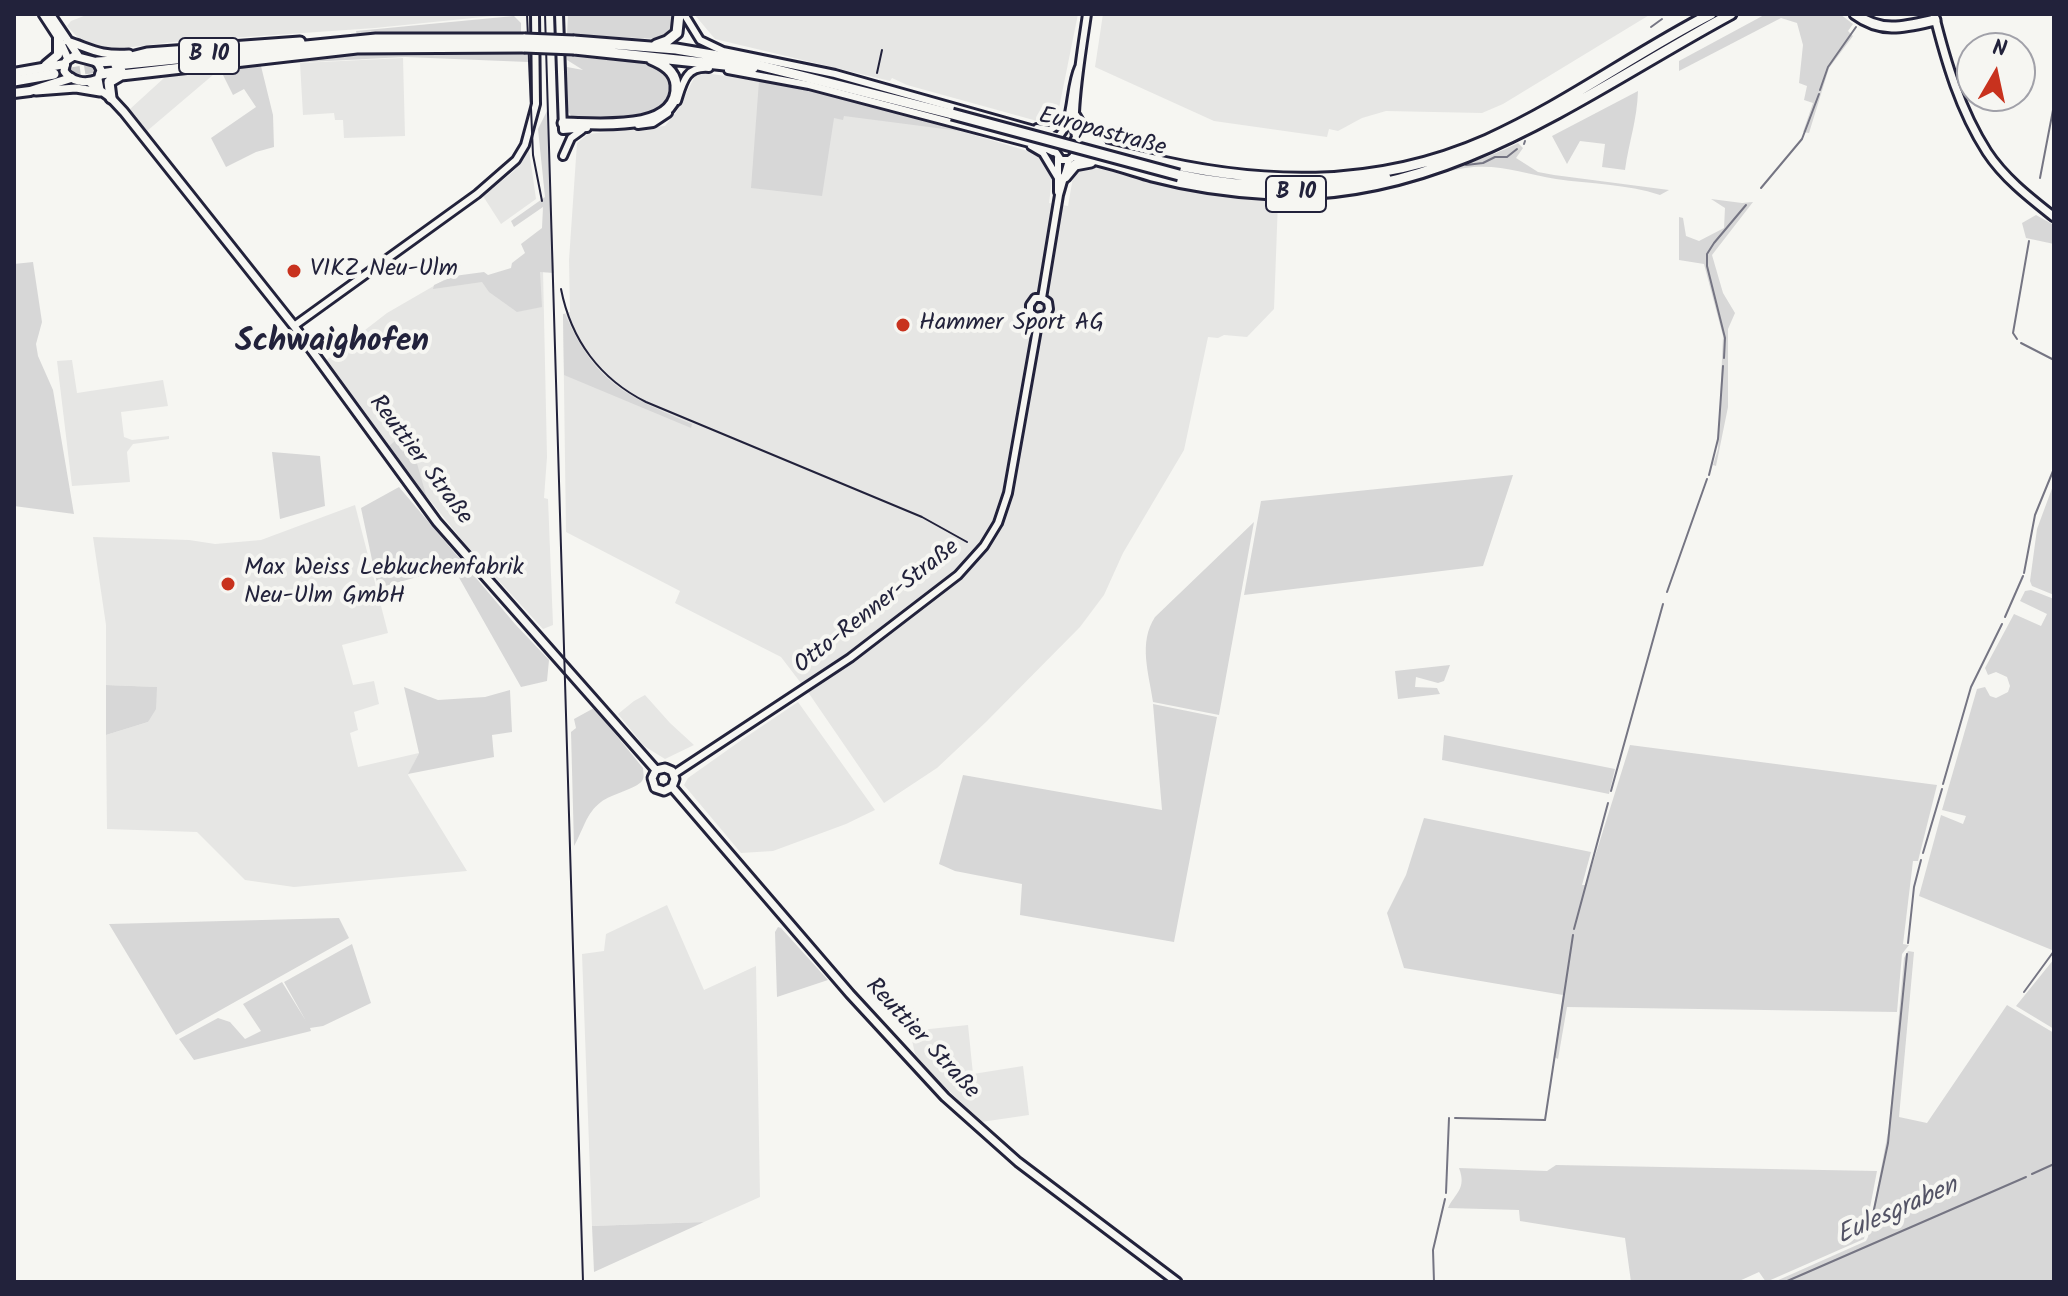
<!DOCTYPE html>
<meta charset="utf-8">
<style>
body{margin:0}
#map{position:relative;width:2068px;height:1296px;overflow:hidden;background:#f6f6f2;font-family:Kalam,sans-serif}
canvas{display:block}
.frame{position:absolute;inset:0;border:16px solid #22223b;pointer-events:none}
.north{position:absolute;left:1956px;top:32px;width:80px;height:80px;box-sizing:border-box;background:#f6f6f2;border:2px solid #a1a1a9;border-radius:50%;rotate:9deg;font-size:22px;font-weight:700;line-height:32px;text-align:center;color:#22223b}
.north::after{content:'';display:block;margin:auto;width:28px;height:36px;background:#c8321e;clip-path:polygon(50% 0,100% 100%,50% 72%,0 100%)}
</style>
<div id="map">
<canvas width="2068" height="1296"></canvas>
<div class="frame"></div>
<div class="north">N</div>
</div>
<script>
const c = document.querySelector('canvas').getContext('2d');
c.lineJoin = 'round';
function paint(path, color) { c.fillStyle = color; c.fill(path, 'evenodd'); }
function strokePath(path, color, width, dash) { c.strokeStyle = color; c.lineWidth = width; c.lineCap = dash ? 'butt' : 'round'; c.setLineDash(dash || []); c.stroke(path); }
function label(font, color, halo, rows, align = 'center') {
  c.font = font + ' Kalam,sans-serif'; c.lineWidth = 8; c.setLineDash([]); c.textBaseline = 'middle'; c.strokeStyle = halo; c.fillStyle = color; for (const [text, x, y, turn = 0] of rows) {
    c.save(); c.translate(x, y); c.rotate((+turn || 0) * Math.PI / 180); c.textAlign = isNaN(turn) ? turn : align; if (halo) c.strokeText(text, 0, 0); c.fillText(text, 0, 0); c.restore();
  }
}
paint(new Path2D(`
 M89,14H512L375,28L173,42L108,50L82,42L67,26L71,21Z
 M694,14H1078L1057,118L1053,123L1048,124L907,85L892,78L890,81L715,39Z
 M1103,14H1651L1503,104L1482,113L1386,111L1362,118L1338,131L1329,129L1327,137L1214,121L1095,67Z
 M403,58L405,136L344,138L343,120H335L334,113L303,115L300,63Z
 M220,69L147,131L130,109L164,78L161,74Z
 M706,73L838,94L1034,153L1041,158L1052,180L1049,203L1068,206L1073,177L1082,169L1092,167L1171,186L1278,201L1274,309L1247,337L1224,335L1218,338L1208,337L1184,450L1123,553L1104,595L1080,627L986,722L937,768L884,803L810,695L781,657L675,603L680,591L566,532L563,314L570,312L569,260L577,143L588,134L665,126L677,111L695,76Z
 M529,150L536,199L501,224L483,196L514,171Z
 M543,270L547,457L544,498L548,499L553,625L543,629L466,545L411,477L325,361L387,313L444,280Z
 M72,360L77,393L163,380L168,406L121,412L124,437L132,440L169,436V439L133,444L127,452L130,482L72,486L57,361Z
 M355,505L388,633L342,645L353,685L374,681L379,704L354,712L358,730L350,733L358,767L419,753L408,775L467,871L294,887L245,880L197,832L107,829L106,735L148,722L156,687L106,685V625L93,537L189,540L215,544L261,540Z
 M645,695L670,723L694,745L665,759L644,746L618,714L634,701Z
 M798,702L875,810L846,824L773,851L741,853L684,785L688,778L743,739Z
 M667,905L704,990L756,966L760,1197L704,1222L592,1226L582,954L604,951L606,934Z
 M968,1025L973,1074L1023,1066L1029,1115L981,1122L938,1080L915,1054L910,1031Z`), '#e6e6e4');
paint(new Path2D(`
 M568,14H676V29L656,39L567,34Z
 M1766,14H1840L1853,24L1848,31L1853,36L1829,68L1809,133L1803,132L1813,103L1804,100L1807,86L1799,83L1803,45L1797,23L1781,18L1679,71V61Z
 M514,16L521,23V32L508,34L357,36L356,31Z
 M414,48L527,49L528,62L405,57L269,64V59Z
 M566,56L654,64C675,76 673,81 669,103L650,118L606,121L573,119L568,111L567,67L583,70L567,60Z
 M260,62L273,115L274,147L256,152L226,167L211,138L256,107L244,89L233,95L219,67Z
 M759,81L837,94L961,128L960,131L844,116L843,120L834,118L822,196L751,188Z
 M1638,91C1637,121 1629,141 1625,170L1602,167L1605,144L1580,141L1567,164L1552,136Z
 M547,111L554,273L540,272L542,307L517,312L489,292L482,282L433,289L434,285L454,276L484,272L488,275L511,268L512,263L525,253L521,244L542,228L543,207L514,227L511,221L545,197L538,129Z
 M1518,143L1523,148L1516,158L1538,172L1554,175L1669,190L1660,195C1627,184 1590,184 1556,179C1524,174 1498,163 1465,168C1444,171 1425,180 1405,185C1365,194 1324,197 1283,199V196C1362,187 1446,179 1518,143Z
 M1711,199L1742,203L1753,202L1712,255L1723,293L1735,313L1728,329V407L1716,466L1713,465L1718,449L1723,336L1704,264L1679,260V217L1683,218L1686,236L1699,241L1724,228L1725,208Z
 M2036,215L2054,225V244L2026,238L2022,223Z
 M33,262L42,322L36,344L38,356L53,390L74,514L14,506V264Z
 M563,314H565C595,383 626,396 692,424L691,428L564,375Z
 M395,441L403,452L412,446L428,502L388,447Z
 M272,452L320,456L325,506L280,519Z
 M1513,475L1483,566L1244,595L1261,501Z
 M2054,483V595L2032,586L2030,581L2037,529Z
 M399,487L515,624L549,660L547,681L521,687L453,567L378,588L361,508Z
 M1254,522L1219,715L1153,702C1149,673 1138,643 1155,617Z
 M2031,590L2054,599L2052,950L1919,896L1941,815L1963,824L1966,816L1942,810L1977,689L1985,687L1990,696L1996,698L2008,692L2010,686L2007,677L1996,672L1988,675L1985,668L2014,614L2041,626L2047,614L2020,601L2025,591Z
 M1450,665L1444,681L1438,683L1416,677L1415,687L1437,688L1440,694L1398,699L1395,671Z
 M106,685L157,687L156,709L148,722L106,735Z
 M404,687L438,700L485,697L510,690L512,732L492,735L494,757L408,774L419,753Z
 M1153,704L1217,717L1174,942L1020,915L1022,884L955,871L939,864L963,775L1162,810Z
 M594,708L643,768C643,772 645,777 642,781C636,789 611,794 601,802C586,813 583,831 574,846L571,732L576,728L574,719Z
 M1444,735L1615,769L1609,794L1442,760Z
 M1630,745L1937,785L1918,861H1913L1903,944L1909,945L1902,954L1897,1012L1567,1007L1558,1059L1554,1057L1563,995L1404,968L1387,913L1406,875L1424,818L1591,852L1582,885H1586Z
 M339,918L349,938L176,1035L109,924Z
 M778,927L781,928L828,980L777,997L775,932Z
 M352,944L371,1003L323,1026L310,1028L311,1031L194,1060L179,1039L218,1018L230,1022L245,1039L261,1031L243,1004L282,982L306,1021L284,982Z
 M1908,951L1914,952L1899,1117L1927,1123L2007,1005L2054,1033V1282H1774L1866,1241L1868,1237L1889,1127L1904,958Z
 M2054,959V1029L2016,1006Z
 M1556,1165L1877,1171L1864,1239L1766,1282L1759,1272L1737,1282H1631L1625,1238L1520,1221L1519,1210L1448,1208C1455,1193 1467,1189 1459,1168L1547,1171Z
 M704,1222L594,1272L592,1226Z`), '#d7d7d7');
strokePath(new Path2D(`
 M1651,27L1662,19
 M1820,90L1828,67L1856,27
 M1524,144L1525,141
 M1466,165L1483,163L1495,157H1507L1517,149
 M2040,178L2053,110
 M1761,188L1802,139L1819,94
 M2017,339L2013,333L2029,241
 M2021,343L2054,360
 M1724,358L1725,338L1707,266V254L1714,243L1746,205
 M1709,475L1718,439L1723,366
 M2024,573L2035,515L2053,471
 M1667,592L1707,479
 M2005,617L2023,576
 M1943,784L1971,687L2002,624
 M1611,791L1663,604
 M1923,853L1942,789
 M1574,929L1608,803
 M1908,943L1914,887L1921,860
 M2024,992L2054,951
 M1455,1118L1545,1120L1573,935
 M2032,1174L2054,1164
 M1446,1193L1449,1118
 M1873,1214L1888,1143L1907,954
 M1434,1282L1433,1250L1445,1199
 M1785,1282L2026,1177`), '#757583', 2);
strokePath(new Path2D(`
 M58,74L116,65`), '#cccccd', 9, [9, 4.5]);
const tertiary = new Path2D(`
 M559,14L563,130L587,128
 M684,14L700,40L723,51L835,74L1059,137
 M728,70L809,85L1041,146L1053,152
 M677,101C683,82 686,66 709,68
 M638,125L653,123L668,113
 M1037,128L1050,130L1066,119
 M1057,138C1074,123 1069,88 1079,67
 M1078,143C1068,127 1084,37 1087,14
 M1031,146L1043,153L1058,178
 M1053,148L1061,160H1069L1077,154
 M563,156L571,138L582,130
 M1058,158V192
 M1042,298H1035L1030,305V312L1036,317L1046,315L1049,309L1048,302L1042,298L1059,195L1069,160
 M294,326L477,194L516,160L525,145L536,104L535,14
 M674,774L850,658L958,575L984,546L998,523L1008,493L1039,318`);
const secondary = new Path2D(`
 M43,14L58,37L68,59
 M50,14L79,57
 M1934,14C1946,62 1960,110 1987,152C2004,178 2030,198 2054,217
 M67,41C92,49 100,56 129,54
 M98,79C86,84 71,82 64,71L66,61L74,56L97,62L101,70L98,79L100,90
 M89,82L111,98L124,112L294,326L437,522L656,770
 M36,91L76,88L100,92
 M656,770L652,778L655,788L664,791L672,787
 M656,770L665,768L672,771L675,779L672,787
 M672,787L850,994L945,1097L1018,1162L1177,1282`);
const primary = new Path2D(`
 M46,65L58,55V37
 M14,73L65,64
 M14,93L30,91L71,78`);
const trunk = new Path2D(`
 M1855,14C1882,34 1905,27 1935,20
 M574,41L676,49L730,58L952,114
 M656,45L667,41L677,33L679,14
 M353,48L524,47
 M574,49L753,68
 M97,62L115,61L147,53L300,42
 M116,65L376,39H525
 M101,74L121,71
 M14,81L54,74
 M111,98L109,82L121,75L357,48
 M1075,116L1087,136L1101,145
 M563,123C593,123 680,134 676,85C675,71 663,64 651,59
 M1076,140C1097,148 1120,152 1141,157C1259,186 1374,190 1487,140C1565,105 1635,53 1711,14
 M1075,156C1095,157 1131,170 1152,176C1190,186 1232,192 1272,194C1447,201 1585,93 1731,14
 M1179,175C1247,190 1318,189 1386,178
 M1065,177L1075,165L1091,162`);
strokePath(tertiary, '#22223b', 12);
strokePath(secondary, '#22223b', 13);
strokePath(primary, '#22223b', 14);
strokePath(trunk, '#22223b', 15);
strokePath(tertiary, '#f6f6f2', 6);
strokePath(secondary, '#f6f6f2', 7);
strokePath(primary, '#f6f6f2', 8);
strokePath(trunk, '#f6f6f2', 9);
strokePath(new Path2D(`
 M527,14L533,155L542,201
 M545,14L583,1282
 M877,73L882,50
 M561,289C571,340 600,379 646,402L922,517L967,542`), '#22223b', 2);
const trunkBridge = new Path2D(`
 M525,39L574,41
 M524,47L574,49
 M952,114L1179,175`);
strokePath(trunkBridge, '#22223b', 15, []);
strokePath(trunkBridge, '#f6f6f2', 9);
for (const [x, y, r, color] of [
 [294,271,8,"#c8321e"],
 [903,325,8,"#c8321e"],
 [228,584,8,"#c8321e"]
]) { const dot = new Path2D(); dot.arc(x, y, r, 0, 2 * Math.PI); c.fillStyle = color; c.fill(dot); strokePath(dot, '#f6f6f2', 3); }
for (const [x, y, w] of [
 [209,56,60],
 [1296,194,60]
]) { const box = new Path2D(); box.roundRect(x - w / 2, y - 18, w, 36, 6); c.fillStyle = '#f6f6f2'; c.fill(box); strokePath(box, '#22223b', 2); }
label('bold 22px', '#22223b', null, [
 ["B 10",209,56],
 ["B 10",1296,194]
]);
label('24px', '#22223b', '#f6f6f2', [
 ["Europastraße",1102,134,15],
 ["Reuttier Straße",419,461,53],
 ["Otto-Renner-Straße",878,608,-38],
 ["Reuttier Straße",921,1040,47]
]);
label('24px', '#22223b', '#f6f6f2', [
 ["VIKZ Neu-Ulm",310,271],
 ["Hammer Sport AG",919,325],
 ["Max Weiss Lebkuchenfabrik",244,570],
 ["Neu-Ulm GmbH",244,598]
], 'left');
label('italic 26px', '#535365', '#f6f6f2', [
 ["Eulesgraben",1898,1213,-24]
]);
label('bold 32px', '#22223b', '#f6f6f2', [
 ["Schwaighofen",332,345]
]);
</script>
